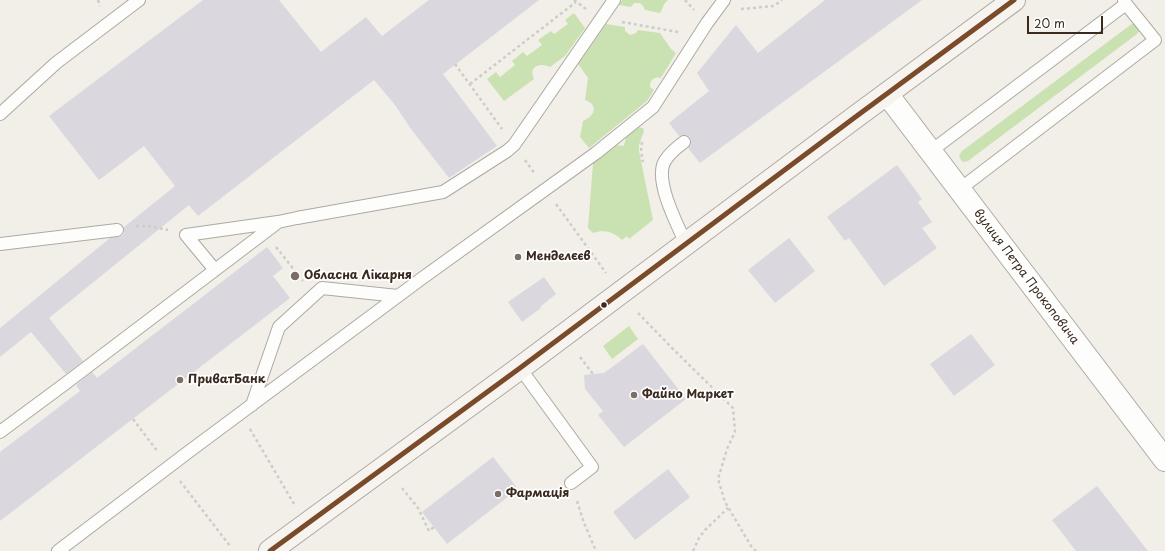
<!DOCTYPE html>
<meta charset="utf-8">
<style>
body{margin:0}
#map{position:relative;width:1165px;height:551px;overflow:hidden;background:#f2efe8;font-family:"Playpen Sans",sans-serif}
canvas{display:block}
.scale{position:absolute;left:1027px;top:16px;width:76px;height:18px;box-sizing:border-box;border:2px solid #3b2a1e;border-top:0;padding-left:5px;font-size:12px;line-height:14px;white-space:nowrap;color:#3b2a1e;-webkit-text-stroke:3px #fff;paint-order:stroke}
</style>
<div id="map">
<canvas width="1165" height="551"></canvas>
<div class="scale">20 m</div>
</div>
<script>
const c = document.querySelector('canvas').getContext('2d');
c.lineJoin = 'round';
function paint(path, color) { c.fillStyle = color; c.fill(path, 'evenodd'); }
function strokePath(path, color, width, dash) { c.strokeStyle = color; c.lineWidth = width; c.lineCap = dash ? 'butt' : 'round'; c.setLineDash(dash || []); c.stroke(path); }
function label(font, color, halo, rows, align = 'center') {
  c.font = font + ' "Playpen Sans",sans-serif'; c.lineWidth = 3.5; c.setLineDash([]); c.textBaseline = 'middle'; c.strokeStyle = halo; c.fillStyle = color; for (const [text, x, y, turn = 0] of rows) {
    c.save(); c.translate(x, y); c.rotate((+turn || 0) * Math.PI / 180); c.textAlign = isNaN(turn) ? turn : align; if (halo) c.strokeText(text, 0, 0); c.fillText(text, 0, 0); c.restore();
  }
}
paint(new Path2D(`
 M622,0H668L665,3L660,13L645,10L643,6L640,3H634L631,7L619,5Z
 M574,13L585,28L565,56L550,67C540,62 528,66 534,79L504,101L487,79L496,72L500,77L515,65L512,61L523,52L527,56L542,45L538,40L551,31L554,34L568,24L565,20Z
 M1133,23H1135L1140,30L1137,34L968,161L963,162L961,160L959,156L962,151Z
 M606,24L625,27V31L630,35L636,33L638,30L660,33L671,49L676,53L661,78C654,76 650,80 650,87L654,90L647,101L589,148L580,137L583,121C595,116 599,105 585,100L588,78L578,64Z
 M637,127L643,128L644,131L639,145V151L653,220L629,239L627,236L622,240C614,232 604,229 593,233L588,228L593,163L615,145L624,146L626,136Z
 M629,326L638,339L612,359L603,346Z`), '#cae2b1');
paint(new Path2D(`
 M203,0H279L321,52L366,17L382,36L429,0H539L443,74L497,146L449,178L411,129L395,105L374,80L198,216L189,205L49,318L83,361L66,374L31,332L0,357V328L110,238L122,236L124,233V227L175,186L144,146L99,180L49,116Z
 M825,0H922L700,163L688,148L691,145V141L690,137L683,135L679,136L669,123L709,91L697,73L736,25L758,53Z
 M897,165L922,199L918,202L932,222L922,228L937,248L884,286L849,238L845,241L827,217Z
 M789,238L815,271L775,303L748,270Z
 M267,247L283,268L273,276L290,298L0,521V452L80,391L76,385L92,372L97,378Z
 M544,277L556,294L540,307L541,308L522,322L508,302Z
 M971,334L995,365L954,396L930,364Z
 M643,344L686,399L624,447L598,415L603,411L585,389L584,375L604,373Z
 M493,457L518,489L447,544L422,512Z
 M668,469L690,497L635,540L613,512Z
 M1097,486L1148,551H1076L1052,520Z`), '#dad7df');
const lane = new Path2D(`
 M0,114L56,63L139,0
 M684,142C676,148 666,156 663,165C657,186 677,224 686,244
 M931,151L1126,4L1124,0
 M960,189L1155,40L1126,4
 M186,235L278,222L297,218L443,192L507,151L514,145L614,0
 M186,235L215,270
 M0,244L117,230
 M520,368L592,467L571,483
 M252,405L279,327L322,288L398,296
 M0,432L66,383L277,223
 M58,551L187,453L421,279L596,153L653,107L707,23L724,0`);
const street = new Path2D(`
 M887,94L1165,460`);
const secondary = new Path2D(`
 M270,551L520,368L854,118L1014,0`);
strokePath(lane, '#ada9a3', 14);
strokePath(street, '#ada9a3', 24);
strokePath(secondary, '#ada9a3', 24);
strokePath(new Path2D(`
 M98,0L100,6
 M574,0L586,9
 M685,0L694,10
 M741,9L774,6L782,0
 M622,22L678,32
 M455,64L502,129
 M470,84L576,2
 M642,142L641,151L643,162
 M525,160L535,174
 M556,204L606,273
 M136,226H149L168,230
 M276,247L303,281
 M638,313L672,348L733,408L735,432L727,449L718,479L725,502L751,546L756,551
 M580,357L593,374
 M133,419L158,452
 M250,429L294,504
 M180,481L230,546
 M402,488L418,508L429,531L434,527
 M577,501L584,523L596,551
 M693,551L699,538L705,530L728,508`), '#ceccc9', 2.5, [3, 3]);
strokePath(lane, '#fdfdfc', 12);
strokePath(street, '#fdfdfc', 22);
strokePath(secondary, '#f7f4f0', 22);
strokePath(new Path2D(`
 M270,551L520,368L854,118L1014,0`), '#7a4b2a', 5);
for (const [x, y, r, color] of [
 [518,257,4,"#7b6f65"],
 [295,276,5,"#7b6f65"],
 [604,305,3.5,"#3b2a1e"],
 [180,380,4,"#7b6f65"],
 [634,395,4,"#7b6f65"],
 [498,494,4,"#7b6f65"]
]) { const dot = new Path2D(); dot.arc(x, y, r, 0, 2 * Math.PI); c.fillStyle = color; c.fill(dot); strokePath(dot, '#fff', 1.5); }
label('bold 12px', '#3b2a1e', '#fff', [
 ["Менделєєв",526,257],
 ["Обласна Лікарня",304,276],
 ["ПриватБанк",188,380],
 ["Файно Маркет",642,395],
 ["Фармація",506,494]
], 'left');
label('12px', '#3b2a1e', '#fff', [
 ["вулиця Петра Прокоповича",1026,277,53]
]);
</script>
